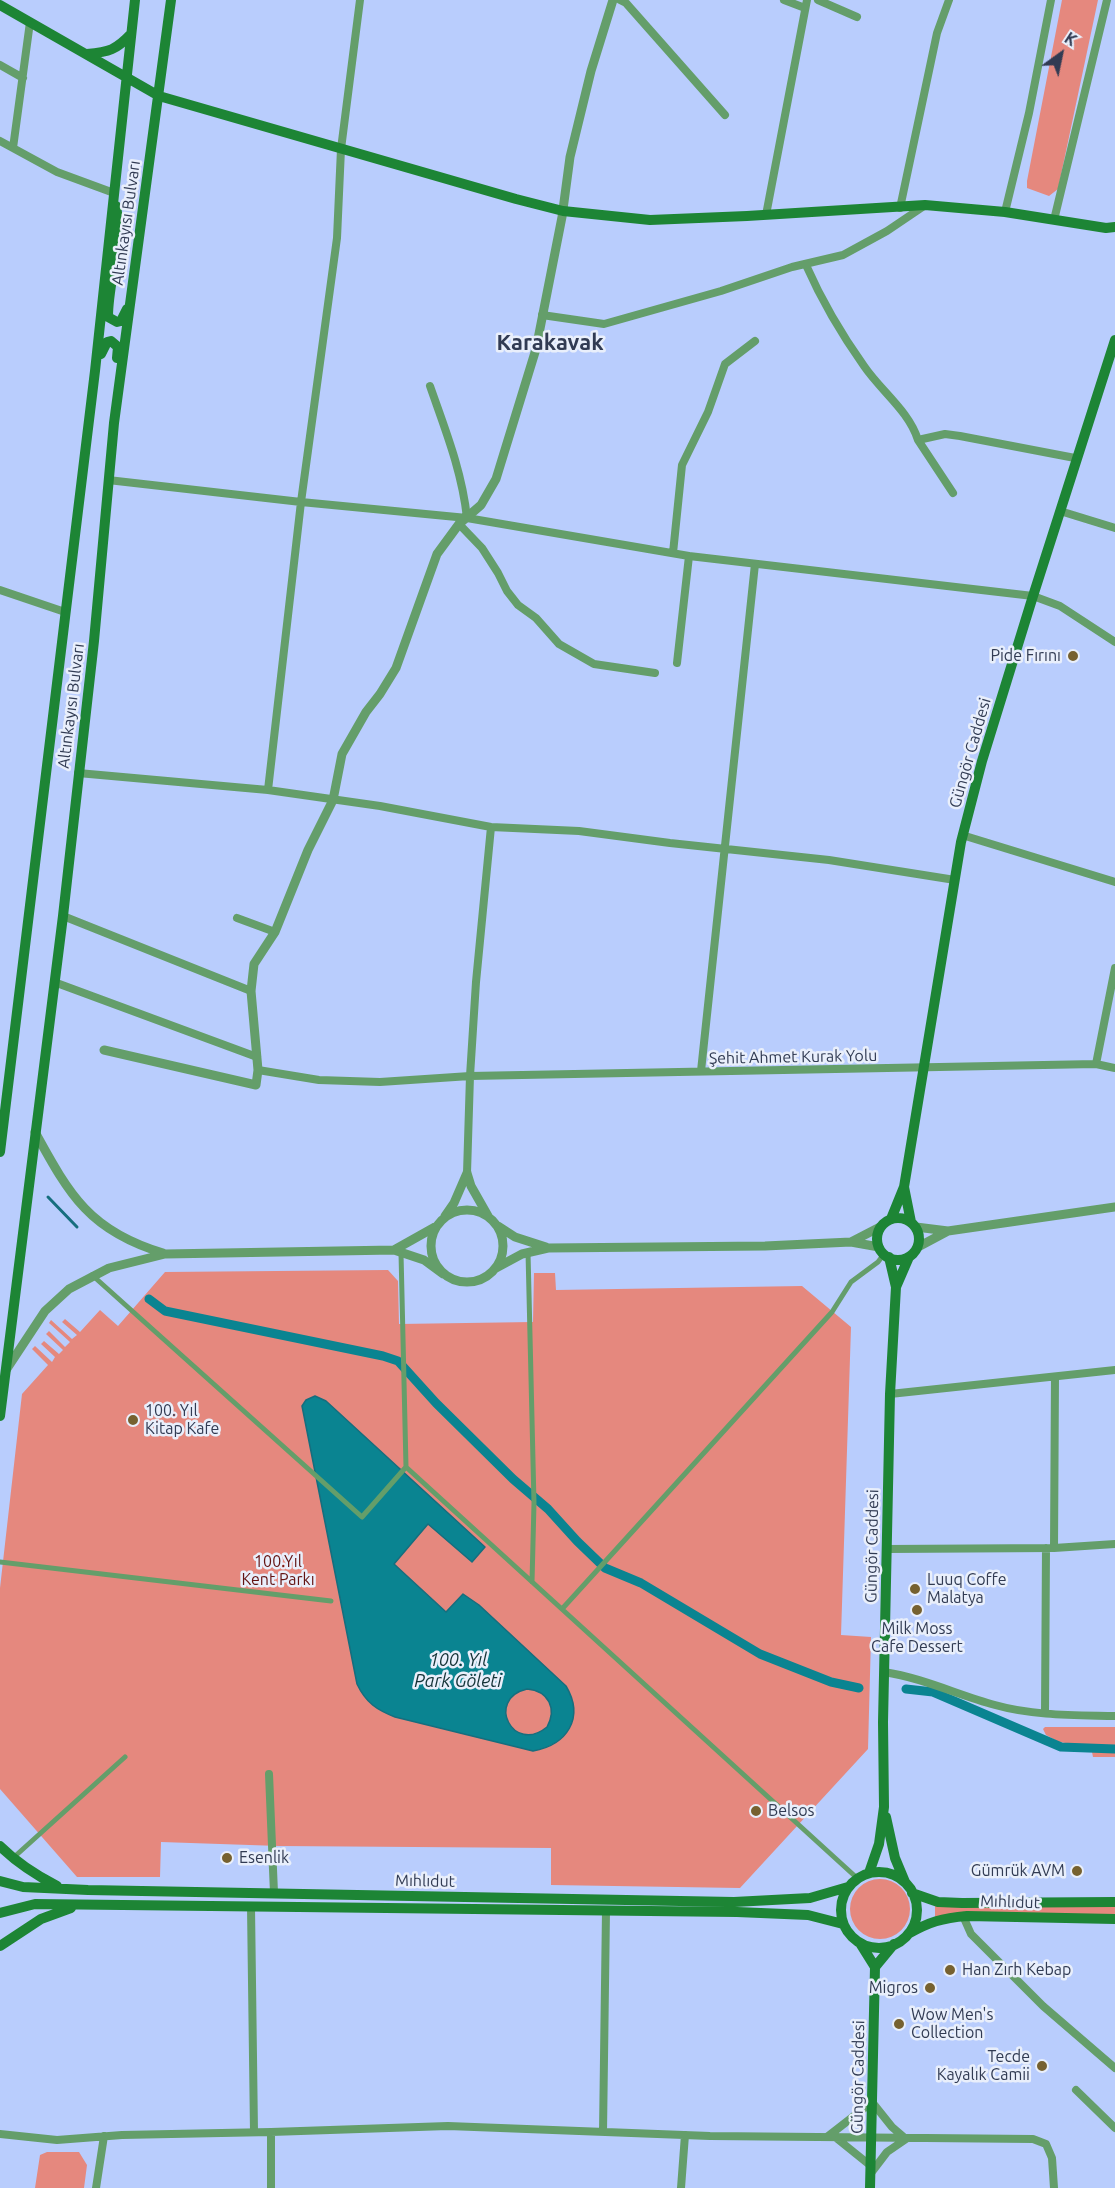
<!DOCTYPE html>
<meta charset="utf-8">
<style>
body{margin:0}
#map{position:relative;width:1115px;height:2188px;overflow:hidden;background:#b9cdfd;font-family:Ubuntu,sans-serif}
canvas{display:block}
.north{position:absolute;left:1031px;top:24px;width:60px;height:60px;-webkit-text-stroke:4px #e9effb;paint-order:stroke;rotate:33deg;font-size:16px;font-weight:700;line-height:24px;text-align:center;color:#313b53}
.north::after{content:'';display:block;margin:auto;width:21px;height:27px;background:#313b53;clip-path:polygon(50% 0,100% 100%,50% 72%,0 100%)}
</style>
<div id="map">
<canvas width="1115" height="2188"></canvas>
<div class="north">K</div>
</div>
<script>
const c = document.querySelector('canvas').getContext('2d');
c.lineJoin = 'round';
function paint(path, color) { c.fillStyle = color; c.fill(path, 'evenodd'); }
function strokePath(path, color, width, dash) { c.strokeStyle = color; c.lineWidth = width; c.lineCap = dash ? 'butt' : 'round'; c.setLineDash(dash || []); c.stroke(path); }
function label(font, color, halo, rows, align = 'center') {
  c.font = font + ' Ubuntu,sans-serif'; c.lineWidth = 5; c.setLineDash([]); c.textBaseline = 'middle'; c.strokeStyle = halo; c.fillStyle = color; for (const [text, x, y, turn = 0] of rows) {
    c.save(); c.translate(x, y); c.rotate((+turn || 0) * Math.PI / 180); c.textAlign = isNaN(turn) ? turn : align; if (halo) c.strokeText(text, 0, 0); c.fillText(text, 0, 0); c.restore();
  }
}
paint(new Path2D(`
 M1062,0H1098L1058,189L1049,196L1027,188V181Z
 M388,1270L398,1281L399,1324L533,1322L534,1273H555L556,1290L802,1286L851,1327L841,1635L871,1637L868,1749L740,1888L551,1885V1848L279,1846L161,1842L160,1877H77L0,1789V1588L22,1394L48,1365L32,1349L35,1346L52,1362L55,1357L41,1344L44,1341L59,1354L63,1350L46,1334L49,1331L65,1347L70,1342L49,1323L51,1320L72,1339L77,1335L62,1322L65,1319L80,1332L100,1310L118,1326L165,1272Z
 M1045,1727H1115V1757H1093L1091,1747L1059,1742L1046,1735L1043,1729Z
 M850 1909a30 30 0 1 1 60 0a30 30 0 1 1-60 0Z
 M935,1905L1115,1907V1914L935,1918Z
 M47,2152H79L87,2165L84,2188H35L40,2155Z`), '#e5887e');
const water = new Path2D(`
 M315,1396L326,1401L485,1547L472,1562L428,1524L394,1564L446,1612L463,1594L479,1605L566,1686C585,1718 567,1745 533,1751L395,1717C377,1710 366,1703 357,1684L302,1406L306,1400ZM527,1689C549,1691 557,1709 547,1727C513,1755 485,1699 527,1689Z`);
paint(water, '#0a8491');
strokePath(water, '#166e7e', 1.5);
strokePath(new Path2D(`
 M48,1197L77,1227`), '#166e7e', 3);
strokePath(new Path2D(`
 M149,1299L165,1311L383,1356L398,1361L436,1403L513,1479L548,1509L577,1541L605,1568L641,1583L760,1654L831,1682L859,1688
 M906,1689L933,1692L1061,1747L1115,1749`), '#0a8491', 9);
strokePath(new Path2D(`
 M528,1252L534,1503L532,1582
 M92,1275L362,1517L406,1467L401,1253
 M406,1467L857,1878
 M0,1562L331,1601
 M562,1609L832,1312L851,1282L878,1262L884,1254
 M13,1858L125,1757`), '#649e6a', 5);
strokePath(new Path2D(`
 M620,0L626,3L725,115
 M784,0L805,8
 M818,0L857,17
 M0,65L23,78
 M0,141L57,172L114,193
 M13,148L30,22
 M900,208L937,33L949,0
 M1005,212L1029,113L1051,0
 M766,215L807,0
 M1054,220L1107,0
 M806,265C821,299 842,335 864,366C881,391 909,411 918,440L945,434L960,436L1075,458
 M542,315L604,324L721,291L792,267L843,255L887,231L924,206
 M430,386C445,429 462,471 467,518
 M918,440L953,493
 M108,480L301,502L467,518L689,556
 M1060,511L1115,528
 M459,524L482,548L498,573L507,591L518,605L536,618L559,644L594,664L655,673
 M673,553L682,465L708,412L725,364L755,341
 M0,590L65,612
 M677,663L689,556L1033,596L1060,606L1115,642
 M78,773L268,790L380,806L491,827L579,831L670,843L829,860L955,880
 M268,790L301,502L337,238L341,149L360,0
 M962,835L1115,882
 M63,916L251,991
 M237,918L275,932
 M54,982L257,1057
 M1096,1064L1115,968
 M258,1070L319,1080L380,1082L470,1076L476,982L491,827
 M701,1071L755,564
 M467,1173L470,1076L1096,1064L1115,1068
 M890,1394L1115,1370
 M1054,1548L1055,1377
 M887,1549L1054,1548L1115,1544
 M884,1672C923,1678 958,1695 995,1705C1034,1716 1075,1715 1115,1716
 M1045,1713L1046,1548
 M269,1774L274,1893
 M251,1907L254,2132
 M963,1916L971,1934L1043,2006L1115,2068
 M1076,2090L1115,2128
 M603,2132L606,1911
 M0,2134L57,2140L122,2135L271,2132L448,2126L710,2136L1033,2139L1046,2144L1052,2158L1054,2188
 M827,2137L872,2102L892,2127L906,2139L887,2152L871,2173
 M835,2137L871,2166
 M96,2188L104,2136
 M271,2188V2132
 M681,2188L685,2135`), '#649e6a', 8);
strokePath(new Path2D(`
 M104,1050L256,1085L258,1070L251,991L254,964L275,932L308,850L333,800L342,754L366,712L380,694L396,668L437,554L459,524L481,505L496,479L536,349L562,217L570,157L591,71L613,0
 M35,1132C70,1196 90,1231 163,1253
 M467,1173L471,1186L488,1216
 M431 1246a36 36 0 1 1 72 0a36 36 0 1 1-72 0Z
 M445,1216L454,1203L467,1173
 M498,1226L515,1237L546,1247
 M916,1227L948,1231L1115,1207
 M851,1242L880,1227
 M918,1247L948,1231
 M394,1250L435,1227
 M496,1268L522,1254L548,1248L765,1246L851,1242L879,1247
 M6,1370L45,1311L69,1289L109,1268L165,1254L394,1250L424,1260L443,1274`), '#649e6a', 9);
strokePath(new Path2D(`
 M0,5L159,96L516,199L563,211L650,220L747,216L925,205L1005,212L1106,228L1115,227
 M87,54C109,52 116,50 131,34
 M116,206C124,244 108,279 108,317L117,322L121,321L127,309
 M101,354L107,342L111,341L118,347L117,358
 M0,1152L95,371L135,0
 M904,1187L911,1222
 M877 1239a21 21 0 1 1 42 0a21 21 0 1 1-42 0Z
 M891,1219L904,1187L961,842L982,761L1033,596L1115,340
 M896,1287L909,1257
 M0,1416L63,916L94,641L114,423L171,0
 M886,1817L895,1858L905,1882
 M0,1846C17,1863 36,1875 57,1886
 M841 1910a38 38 0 1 1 76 0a38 38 0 1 1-76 0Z
 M869,1873L879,1844L884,1807L883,1722L890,1394L896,1287L889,1257
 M0,1881L23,1887L88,1890L734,1902L810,1898L848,1887
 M912,1893L938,1902L962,1903L1115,1902
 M0,1913L35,1904L737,1912L808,1915L843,1924
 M908,1934C929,1922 942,1918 967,1916L1115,1919
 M860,1943L875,1967
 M0,1946L41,1919L71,1908
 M875,1967L894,1944
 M870,2188L875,1967`), '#1d8535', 10);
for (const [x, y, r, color] of [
 [1073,656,6,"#766130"],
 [133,1420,6,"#766130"],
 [915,1589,6,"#766130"],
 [917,1610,6,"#766130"],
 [756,1811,6,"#766130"],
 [227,1858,6,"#766130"],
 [1077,1871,6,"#766130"],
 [950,1970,6,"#766130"],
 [930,1988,6,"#766130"],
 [899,2024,6,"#766130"],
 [1042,2066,6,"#766130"]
]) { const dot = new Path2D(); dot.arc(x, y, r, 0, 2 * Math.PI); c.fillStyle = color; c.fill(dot); strokePath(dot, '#e9effb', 2); }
label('16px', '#313b53', '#e9effb', [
 ["Altınkayısı Bulvarı",126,223,-82],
 ["Altınkayısı Bulvarı",71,706,-83],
 ["Güngör Caddesi",970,753,-74],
 ["Şehit Ahmet Kurak Yolu",793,1057,-1],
 ["Güngör Caddesi",872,1546,-89],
 ["Mıhlıdut",425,1881,1],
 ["Mıhlıdut",1010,1902,2],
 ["Güngör Caddesi",858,2077,-89]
]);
label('16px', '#313b53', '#e9effb', [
 ["Pide Fırını",1061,656,"right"],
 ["100. Yıl",145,1411],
 ["Kitap Kafe",145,1429],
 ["Luuq Coffe",927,1580],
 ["Malatya",927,1598],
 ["Milk Moss",917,1629,"center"],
 ["Cafe Dessert",917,1647,"center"],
 ["Belsos",768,1811],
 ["Esenlik",239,1858],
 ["Gümrük AVM",1065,1871,"right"],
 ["Han Zırh Kebap",962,1970],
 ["Migros",918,1988,"right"],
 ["Wow Men's",911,2015],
 ["Collection",911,2033],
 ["Tecde",1030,2057,"right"],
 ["Kayalık Camii",1030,2075,"right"]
], 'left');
label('16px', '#631312', '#e9effb', [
 ["100.Yıl",278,1562],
 ["Kent Parkı",278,1580]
]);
label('italic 18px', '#143337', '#e9effb', [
 ["100. Yıl",458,1660],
 ["Park Göleti",458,1681]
]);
label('bold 22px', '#313b53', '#e9effb', [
 ["Karakavak",550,343]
]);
</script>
